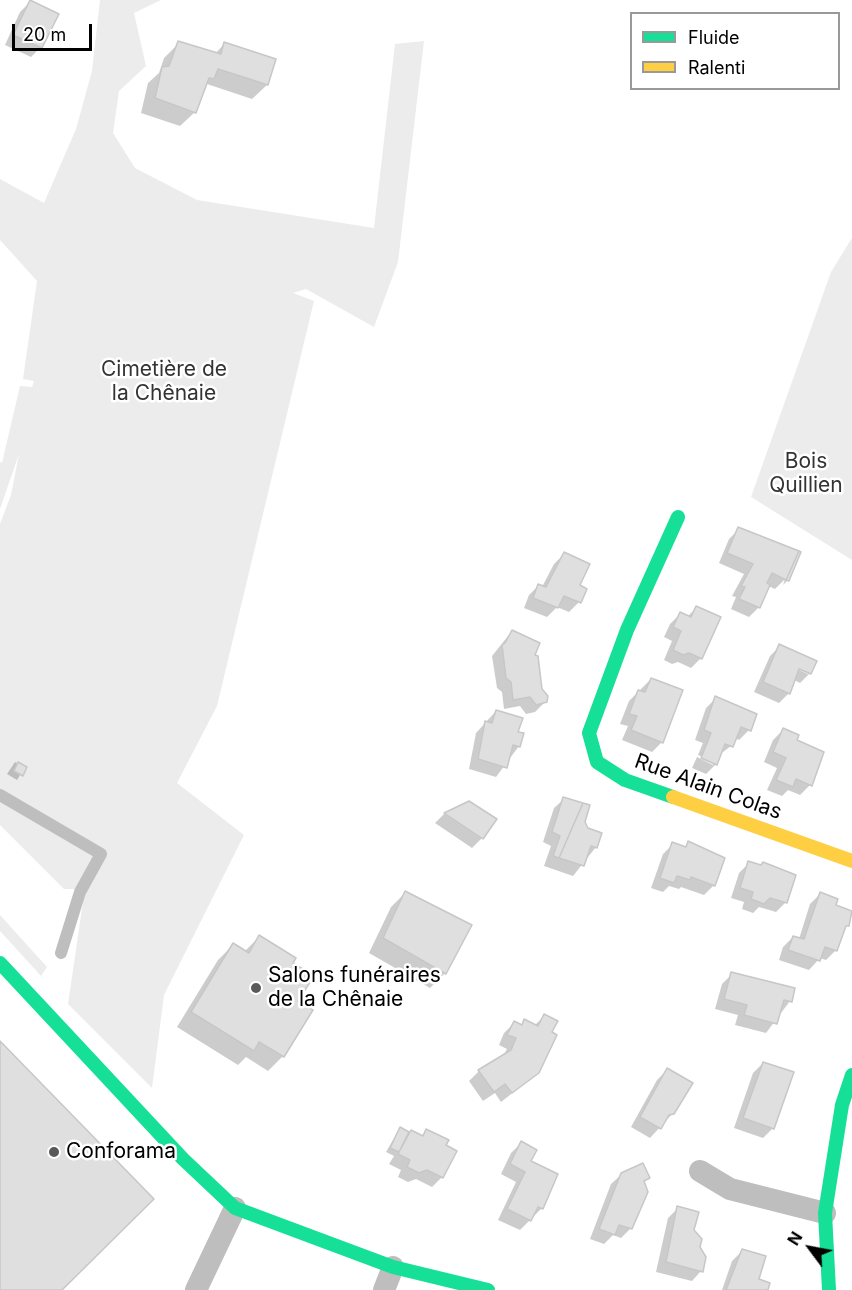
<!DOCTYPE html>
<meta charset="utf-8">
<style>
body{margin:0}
#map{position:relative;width:852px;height:1290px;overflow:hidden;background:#fff;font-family:Inter,sans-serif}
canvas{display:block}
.legend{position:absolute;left:630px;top:12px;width:210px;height:78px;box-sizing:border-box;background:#fff;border:2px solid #999;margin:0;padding:8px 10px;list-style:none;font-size:18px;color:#000}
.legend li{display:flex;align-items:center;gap:12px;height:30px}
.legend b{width:30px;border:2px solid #999}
.north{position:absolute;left:780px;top:1218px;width:60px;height:60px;-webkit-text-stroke:4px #fff;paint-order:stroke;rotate:302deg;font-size:16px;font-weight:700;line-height:24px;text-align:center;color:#000}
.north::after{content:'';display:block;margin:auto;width:21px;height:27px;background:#000;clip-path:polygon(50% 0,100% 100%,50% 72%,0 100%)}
.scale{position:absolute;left:12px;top:24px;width:80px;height:27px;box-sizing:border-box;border:3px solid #000;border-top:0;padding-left:8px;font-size:18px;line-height:21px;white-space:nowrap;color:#000;-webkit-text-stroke:4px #fff;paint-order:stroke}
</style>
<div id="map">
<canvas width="852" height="1290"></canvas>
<ul class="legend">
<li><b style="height:8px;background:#16e098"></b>Fluide</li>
<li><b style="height:8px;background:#ffcf43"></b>Ralenti</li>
</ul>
<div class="north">N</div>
<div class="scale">20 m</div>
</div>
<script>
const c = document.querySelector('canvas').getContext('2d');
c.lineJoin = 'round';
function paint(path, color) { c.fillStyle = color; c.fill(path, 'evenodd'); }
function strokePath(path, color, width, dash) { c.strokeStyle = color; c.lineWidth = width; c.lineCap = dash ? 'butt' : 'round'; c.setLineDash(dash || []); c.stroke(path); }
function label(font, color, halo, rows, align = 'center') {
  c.font = font + ' Inter,sans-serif'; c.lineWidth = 5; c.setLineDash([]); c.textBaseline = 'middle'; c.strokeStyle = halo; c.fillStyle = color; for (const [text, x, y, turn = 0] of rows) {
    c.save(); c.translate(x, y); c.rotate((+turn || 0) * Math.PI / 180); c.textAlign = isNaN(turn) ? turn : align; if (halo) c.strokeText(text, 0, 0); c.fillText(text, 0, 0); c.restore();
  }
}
paint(new Path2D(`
 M100,0H161L134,13L146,66L119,91L113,133L135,168L197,200L374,228L395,44L424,41L398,262L374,327L306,289L293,293L314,301L217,706L177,783L244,835L164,995L152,1088L68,1004L84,895L75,889H64L0,825V524L11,495L19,454L0,509V462L2,463L20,386L32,387L34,381L23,379L37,281L0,240V179L44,203L76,129L92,71Z
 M852,238V560L751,497L831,272Z
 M0,915L47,967L41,976L0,931Z`), '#ececec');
paint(new Path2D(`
 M30,2L41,47L31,57L5,45L20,12Z
 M179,43L215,54L224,44L267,85L252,99L207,84L195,112L180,126L141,113L148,83L159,73L164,58Z
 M739,529L797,552L788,580L783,585L785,579L775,589L768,586L759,607L749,617L731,609L736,597L732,596L744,574L719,563L729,539Z
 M564,554L578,586L585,590L579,602L569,612L557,607L547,617L524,608L529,595L539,585L542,587L554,564Z
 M696,608L701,658L691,668L678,662L672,664L664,660L672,641L664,637L670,624L680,614L687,617Z
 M512,631L533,656L546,701L535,712L526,714L520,706L504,709L502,692L497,688L492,656Z
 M780,646L815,662L810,673L800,683L794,680L789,693L779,703L754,692L770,656ZM793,664L808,671V674L792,667Z
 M651,679L662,742L652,752L622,740L628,726L620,724L629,701Z
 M716,698L749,730L739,740L735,738L731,746L719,755L716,764L706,774L692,768L697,757L713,765V761L698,755L703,743L695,740L706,708Z
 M496,711L517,733L519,746L496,777L469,769L476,733Z
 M783,730L795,741L810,785L800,795L788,790L782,796L767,790L777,768L764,762L773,740Z
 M15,762L25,767L17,780L7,774Z
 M564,799L583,822L596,847L573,876L544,866L551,846L543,842L554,808Z
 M469,803L482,838L472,848L435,823L444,814Z
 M689,843L714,885L704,895L681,887L679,889L669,886L663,892L651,888L663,854L673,844L684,848Z
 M749,863L786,902L776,912L759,907L753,913L742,909L744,902L731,898L739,873Z
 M405,893L445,973L430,988L369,953L391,907Z
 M820,894L834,906L851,914L836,950L826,960L820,958L809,970L779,960L783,947L793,937L799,939L810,904Z
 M259,937L291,963L296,1001L311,1011L283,1056L268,1071L246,1057L238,1065L177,1027L218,960L233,945L244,952Z
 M732,974L790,1001L766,1033L735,1025L738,1015L715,1009L722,984Z
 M544,1016L550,1033L538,1073L501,1102L495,1093L483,1101L469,1081L479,1071L503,1056L507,1049L499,1045L504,1033L514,1023L520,1026L525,1021L534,1026Z
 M763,1063L773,1128L763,1138L734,1128L753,1073Z
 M667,1070L673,1113L650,1138L631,1127L657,1080Z
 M400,1128L421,1136L427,1131L444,1146L442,1177L432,1187L416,1179L408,1182L398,1177L401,1170L389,1164L394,1156L386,1152Z
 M521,1143L529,1162L542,1208L520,1230L498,1220L516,1182L501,1174L511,1153Z
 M622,1174L648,1178L643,1183L631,1228L621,1238L613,1235L604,1244L590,1239L611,1184Z
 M678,1208L693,1231L699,1247L701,1271L692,1281L656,1272L668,1218Z
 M742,1251L757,1280L766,1290H722L732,1261Z`), '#0003');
const building = new Path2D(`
 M30,0L59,14L42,48L13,35Z
 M178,41L221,54L224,42L276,59L268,85L218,69L214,79L209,78L196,113L155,98L162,67L169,66Z
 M738,527L799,551L786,580L772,573L767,583L770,585L760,608L739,599L745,587L741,586L753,564L727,553Z
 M799,551L801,552L789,581L786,580Z
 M564,552L590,564L580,585L587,589L581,603L564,596L558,608L533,598L538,584L546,587Z
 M696,606L721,617L702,659L689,653L683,655L673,650L681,631L673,627L680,612L691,617Z
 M512,630L540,643L535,655L538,656L542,689L548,696L547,702L536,705L530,697L513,700L511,682L506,678L502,645L505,643Z
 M779,644L817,661L811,674L799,669L790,694L763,682Z
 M651,678L683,690L663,743L631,730L637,716L629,714L638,690L645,692Z
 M715,696L757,714L751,731L741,727L733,747L725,744L717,765L701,758L711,733L704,730Z
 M496,710L523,718L518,732L524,733L520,747L513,745L507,768L478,759L485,721L492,723Z
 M783,728L799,735L797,740L824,752L812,786L796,779L793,787L776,780L786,758L773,752Z
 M18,762L27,767L23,776L14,771Z
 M563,797L583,803L559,858L553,856L560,836L552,832Z
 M469,801L497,819L483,839L444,813Z
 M583,803L590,805L585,822L588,828L602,833L597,848L591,846L584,866L559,858Z
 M688,841L725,858L715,886L691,877L690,880L677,876L674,883L660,878L672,842L686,847Z
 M748,861L761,865L763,862L796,875L787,903L770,898L764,904L751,899L753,892L740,888Z
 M405,891L472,925L446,974L383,938Z
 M820,892L838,899L836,905L852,911L849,926H846L837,951L825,947L820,961L788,950L793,936L804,939Z
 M259,935L296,958L293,963L314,976L298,1001L313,1010L284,1057L259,1042L254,1051L191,1012L233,943L249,953Z
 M731,972L795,988L792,1002L784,1000L777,1024L744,1015L747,1005L724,999Z
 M544,1014L558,1021L552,1032L557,1035L539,1073L512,1093L505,1084L494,1092L478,1070L511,1050L516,1038L507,1035L514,1021L522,1025L524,1019L538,1026Z
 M0,1041L154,1199L62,1290H0Z
 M763,1062L794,1072L774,1129L743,1118Z
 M667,1068L693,1083L674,1114L669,1115L661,1129L640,1117Z
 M400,1127L409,1132L399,1152L390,1148Z
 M426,1129L449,1140L446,1145L457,1151L443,1178L427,1170L419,1173L407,1167L410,1160L398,1154L411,1130L423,1136Z
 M521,1141L537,1150L531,1161L558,1174L543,1209L538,1207L531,1221L507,1209L525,1172L510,1164Z
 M643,1163L650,1178L644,1181L648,1192L632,1229L619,1225L615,1235L599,1229L621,1173Z
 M677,1206L699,1212L694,1230L702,1239L700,1247L706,1257L703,1272L666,1262Z
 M742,1249L766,1256L759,1279L770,1283L768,1290H726Z`);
paint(building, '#dfdfdf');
strokePath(building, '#c7c7c7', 1.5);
strokePath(new Path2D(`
 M0,795L101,854L80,892L61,953`), '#bebebe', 12);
strokePath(new Path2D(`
 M700,1171L730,1189L825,1213
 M196,1290L235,1208
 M384,1290L393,1267`), '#bebebe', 22);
strokePath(new Path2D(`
 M673,797L625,780L597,762L589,733L627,630L678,517
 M0,963L183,1159L235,1208L393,1267L488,1290
 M829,1290L825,1213L842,1105L852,1075`), '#16e098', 14);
strokePath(new Path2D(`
 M673,797L852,861`), '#ffcf43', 14);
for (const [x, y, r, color] of [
 [256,988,6,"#595959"],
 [54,1152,6,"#595959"]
]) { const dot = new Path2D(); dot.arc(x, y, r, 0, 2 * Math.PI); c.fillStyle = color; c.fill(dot); strokePath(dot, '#fff', 2); }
label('21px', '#333', '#fff', [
 ["Cimetière de",164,370],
 ["la Chênaie",164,394],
 ["Bois",806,462],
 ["Quillien",806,486]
]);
label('21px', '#000', '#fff', [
 ["Rue Alain Colas",708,787,20]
]);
label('21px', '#000', '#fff', [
 ["Salons funéraires",268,976],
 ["de la Chênaie",268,1000],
 ["Conforama",66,1152]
], 'left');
</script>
